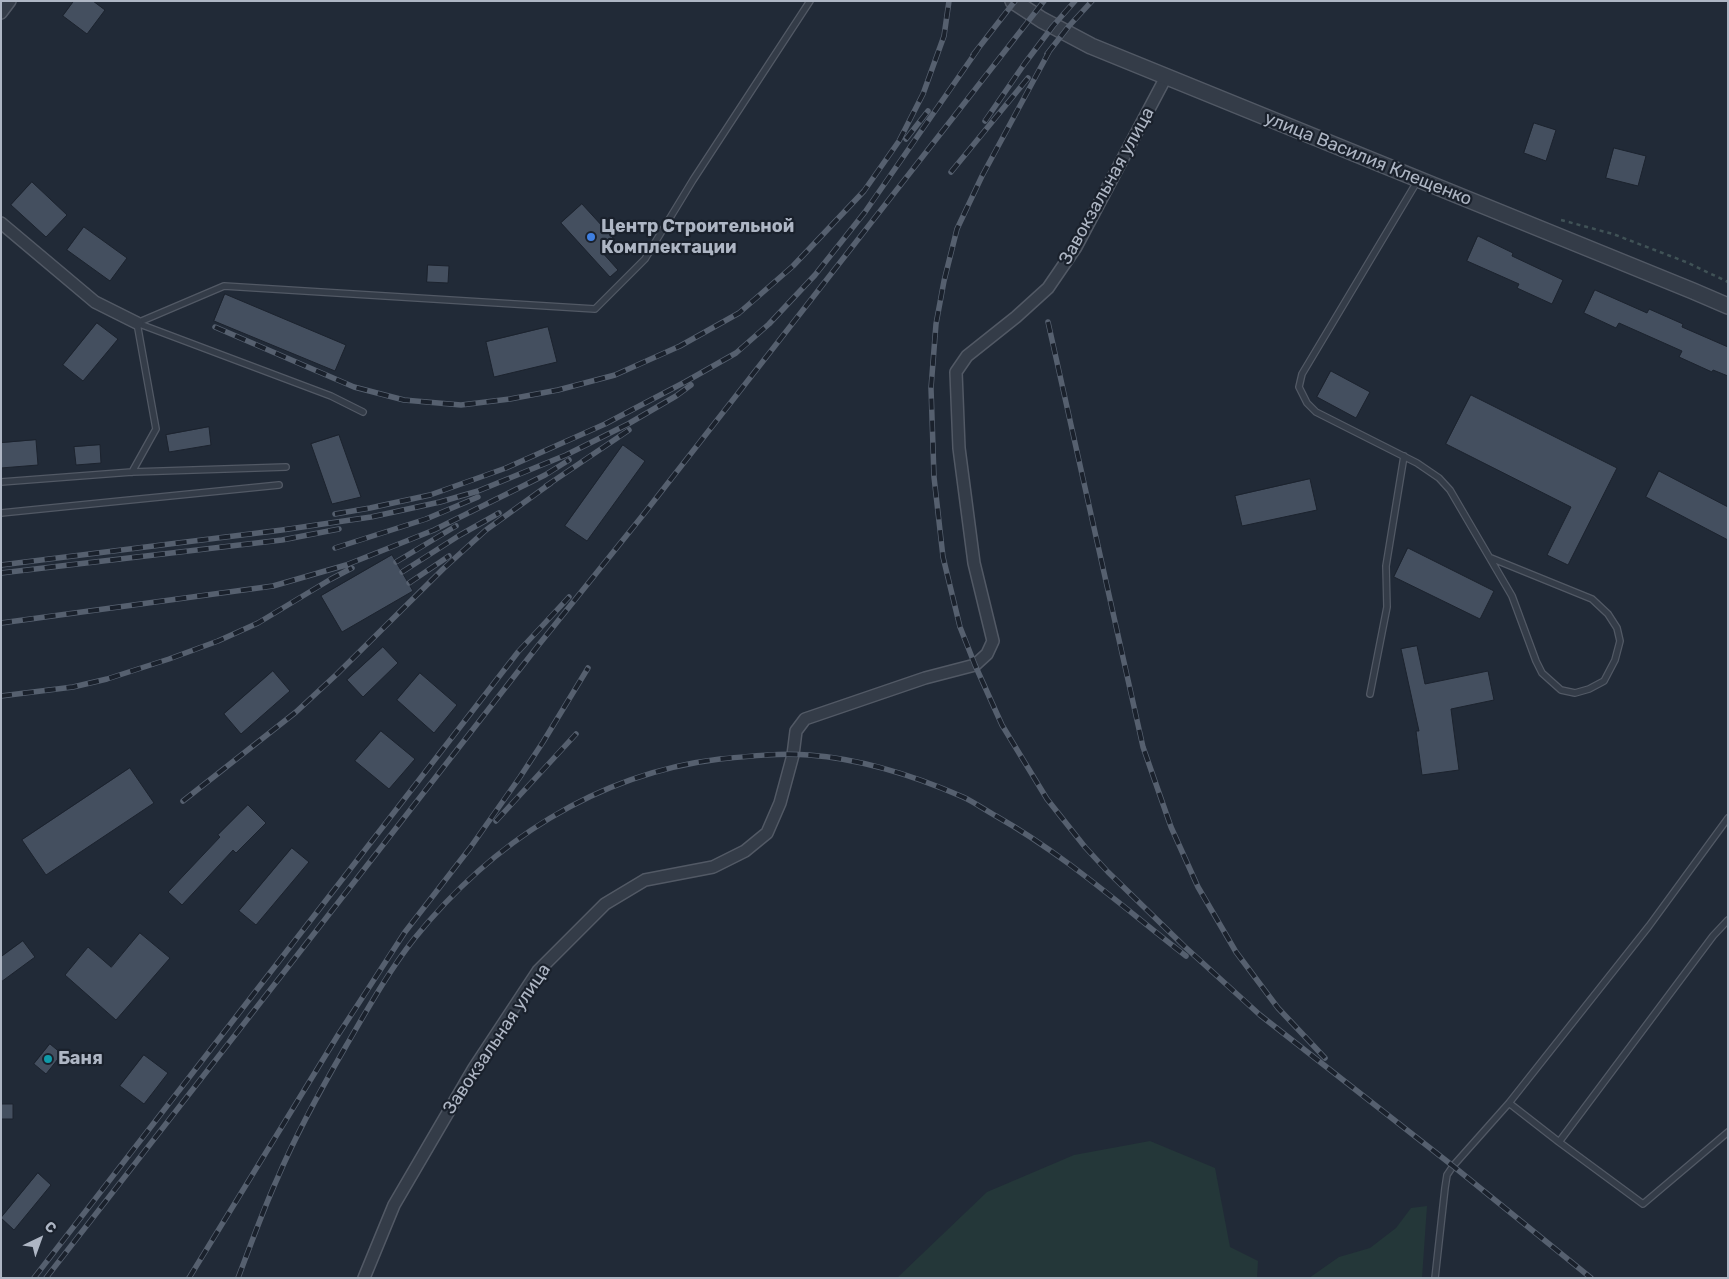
<!DOCTYPE html>
<meta charset="utf-8">
<style>
body{margin:0}
#map{position:relative;width:1729px;height:1279px;overflow:hidden;background:#212a37;font-family:Rubik,sans-serif}
canvas{display:block}
.frame{position:absolute;inset:0;border:2px solid #aeb6c4;pointer-events:none}
.north{position:absolute;left:15px;top:1214px;width:50px;height:50px;-webkit-text-stroke:4px #1a212c;paint-order:stroke;rotate:42deg;font-size:14px;font-weight:700;line-height:20px;text-align:center;color:#aeb6c4}
.north::after{content:'';display:block;margin:auto;width:18px;height:22px;background:#aeb6c4;clip-path:polygon(50% 0,100% 100%,50% 72%,0 100%)}
</style>
<div id="map">
<canvas width="1729" height="1279"></canvas>
<div class="frame"></div>
<div class="north">С</div>
</div>
<script>
const c = document.querySelector('canvas').getContext('2d');
c.lineJoin = 'round';
function paint(path, color) { c.fillStyle = color; c.fill(path, 'evenodd'); }
function strokePath(path, color, width, dash) { c.strokeStyle = color; c.lineWidth = width; c.lineCap = dash ? 'butt' : 'round'; c.setLineDash(dash || []); c.stroke(path); }
function label(font, color, halo, rows, align = 'center') {
  c.font = font + ' Rubik,sans-serif'; c.lineWidth = 4.5; c.setLineDash([]); c.textBaseline = 'middle'; c.strokeStyle = halo; c.fillStyle = color; for (const [text, x, y, turn = 0] of rows) {
    c.save(); c.translate(x, y); c.rotate((+turn || 0) * Math.PI / 180); c.textAlign = isNaN(turn) ? turn : align; if (halo) c.strokeText(text, 0, 0); c.fillText(text, 0, 0); c.restore();
  }
}
paint(new Path2D(`
 M1150,1141L1215,1168L1230,1247L1258,1261L1257,1278H897L987,1192L1074,1155Z
 M1427,1206L1422,1278H1309L1339,1257L1370,1248L1396,1228L1411,1208Z`), '#243739');
const building = new Path2D(`
 M74,1H93L105,10L87,34L63,16Z
 M1534,123L1556,130L1546,161L1524,153Z
 M1614,148L1646,156L1638,186L1606,178Z
 M32,182L67,215L46,237L11,205Z
 M582,204L614,239L601,251L618,270L610,277L561,223Z
 M84,227L127,258L110,281L67,250Z
 M1478,236L1513,253L1512,256L1563,280L1552,304L1517,288L1519,284L1467,261Z
 M428,265L449,266L448,283L427,282Z
 M1595,290L1647,313L1649,309L1683,324L1682,327L1728,347V376L1713,370L1712,372L1679,357L1682,351L1619,323L1616,328L1584,313Z
 M225,294L346,345L335,371L214,321Z
 M97,323L118,339L83,381L63,365Z
 M548,327L557,362L494,377L486,342Z
 M1331,371L1370,392L1356,418L1317,397Z
 M1471,395L1617,468L1568,565L1547,555L1571,507L1446,444Z
 M209,427L211,445L169,452L166,435Z
 M339,435L361,497L332,504L311,444Z
 M36,440L38,465L1,468V443Z
 M100,445L101,463L76,465L74,447Z
 M623,445L645,461L587,541L565,526Z
 M1659,471L1728,507V540L1646,497Z
 M1310,479L1317,510L1242,526L1235,496Z
 M1408,548L1494,591L1480,619L1394,577Z
 M392,555L413,591L342,632L321,596Z
 M1417,646L1425,684L1488,671L1494,700L1451,709L1459,770L1422,775L1416,731H1419L1401,649Z
 M383,647L398,663L363,697L347,680Z
 M273,671L290,691L241,734L224,714Z
 M420,673L457,705L434,733L397,700Z
 M381,731L415,759L389,789L355,761Z
 M130,768L154,803L46,875L22,840Z
 M248,805L266,823L236,853L233,850L182,905L168,892L220,837L218,835Z
 M292,848L309,862L256,925L239,911Z
 M140,933L170,958L116,1020L65,975L88,947L111,967Z
 M23,941L35,957L1,982V957Z
 M50,1044L62,1054L46,1074L34,1064Z
 M144,1055L168,1073L144,1104L120,1086Z
 M1,1104H13V1119H1Z
 M38,1173L51,1185L14,1230L1,1218Z`);
paint(building, '#444f5f');
strokePath(building, '#1c232e', 1);
const service = new Path2D(`
 M1418,180L1302,374L1299,387L1307,403L1316,412L1417,463L1439,478L1450,490L1512,596L1536,661L1542,673L1561,690L1575,693L1589,689L1604,681L1615,660L1620,641L1617,628L1608,614L1592,599L1491,558
 M137,323L224,286L595,309L645,259L693,180L810,1
 M137,323L331,396L363,412
 M132,472L156,429L137,323
 M1,482L132,472L286,467
 M1,513L279,485
 M1370,694L1387,607L1386,566L1404,456
 M1509,1103L1559,1142L1643,1204L1728,1132
 M1559,1142L1713,936L1728,920
 M1435,1278L1445,1188L1447,1175L1453,1166L1509,1103L1649,926L1728,818`);
const minor = new Path2D(`
 M1,13L10,1
 M1,223L95,302L137,323
 M364,1278L394,1205L474,1068L538,971L605,904L645,880L713,867L745,851L767,833L780,803L793,755L796,731L805,719L925,678L975,665L987,654L993,641L974,563L959,448L956,372L967,356L1016,317L1048,288L1076,247L1166,77`);
const tertiary = new Path2D(`
 M1013,1L1042,20L1091,46L1693,291L1728,306`);
strokePath(service, '#525965', 8);
strokePath(minor, '#525965', 14);
strokePath(tertiary, '#525965', 18);
strokePath(new Path2D(`
 M1561,220L1613,234L1686,262L1728,282`), '#405256', 2.5, [4, 4]);
strokePath(service, '#343c48', 5.5);
strokePath(minor, '#343c48', 11);
strokePath(tertiary, '#343c48', 15);
const rail = new Path2D(`
 M1050,50L982,176L957,229L944,281L936,324L931,388L934,477L943,557L960,627L975,665L1002,725L1047,799L1085,847L1108,872L1184,946L1260,1015L1453,1166L1591,1278
 M1047,54L1069,26L1092,1
 M973,55L1015,1
 M985,121L1025,63L1053,26L1075,1
 M906,139L928,111
 M951,172L1028,78
 M1048,322L1143,747L1171,827L1198,887L1236,952L1278,1008L1325,1058
 M215,327L354,387L404,400L461,405L510,399L558,390L615,375L680,346L739,313L793,266L864,191L899,141L923,94L944,36L949,1
 M546,486L629,430
 M335,514L370,508L430,495L506,468L605,424L685,382L736,353L769,324L815,275L865,212L978,49
 M335,548L426,519L478,497
 M396,562L456,526
 M1,565L282,530L371,517L440,502L478,491L566,455L628,424L676,396L691,385
 M402,572L460,535L499,513
 M1,573L282,540L339,529
 M409,583L449,556
 M1,623L273,586L346,565L434,530L545,475L569,460
 M1,696L73,687L107,679L169,659L218,641L258,623L331,579L352,568
 M183,801L296,712L337,674L443,569L486,530L551,483
 M496,821L576,734
 M34,1278L518,652L569,597
 M46,1278L537,647L643,515L1044,1
 M189,1278L338,1035L405,932L470,848L520,777L543,742L588,668
 M238,1278C251,1244 263,1210 278,1177C297,1132 321,1089 346,1046C367,1010 388,972 414,939C492,842 596,774 720,759C750,756 780,753 809,755C862,759 915,776 963,797C974,802 985,810 996,816C1065,855 1124,908 1186,956`);
strokePath(rail, '#56606f', 5.5);
strokePath(rail, '#1a212c', 4, [11]);
for (const [x, y, r, color] of [
 [591,237,5,"#3f7fe0"],
 [48,1059,5,"#0f9aa8"]
]) { const dot = new Path2D(); dot.arc(x, y, r, 0, 2 * Math.PI); c.fillStyle = color; c.fill(dot); strokePath(dot, '#1a212c', 2); }
label('18px', '#aeb6c4', '#1a212c', [
 ["улица Василия Клещенко",1368,159,22],
 ["Завокзальная улица",1107,186,-61],
 ["Завокзальная улица",497,1039,-56]
]);
label('bold 18px', '#aeb6c4', '#1a212c', [
 ["Центр Строительной",601,227],
 ["Комплектации",601,248],
 ["Баня",58,1059]
], 'left');
</script>
